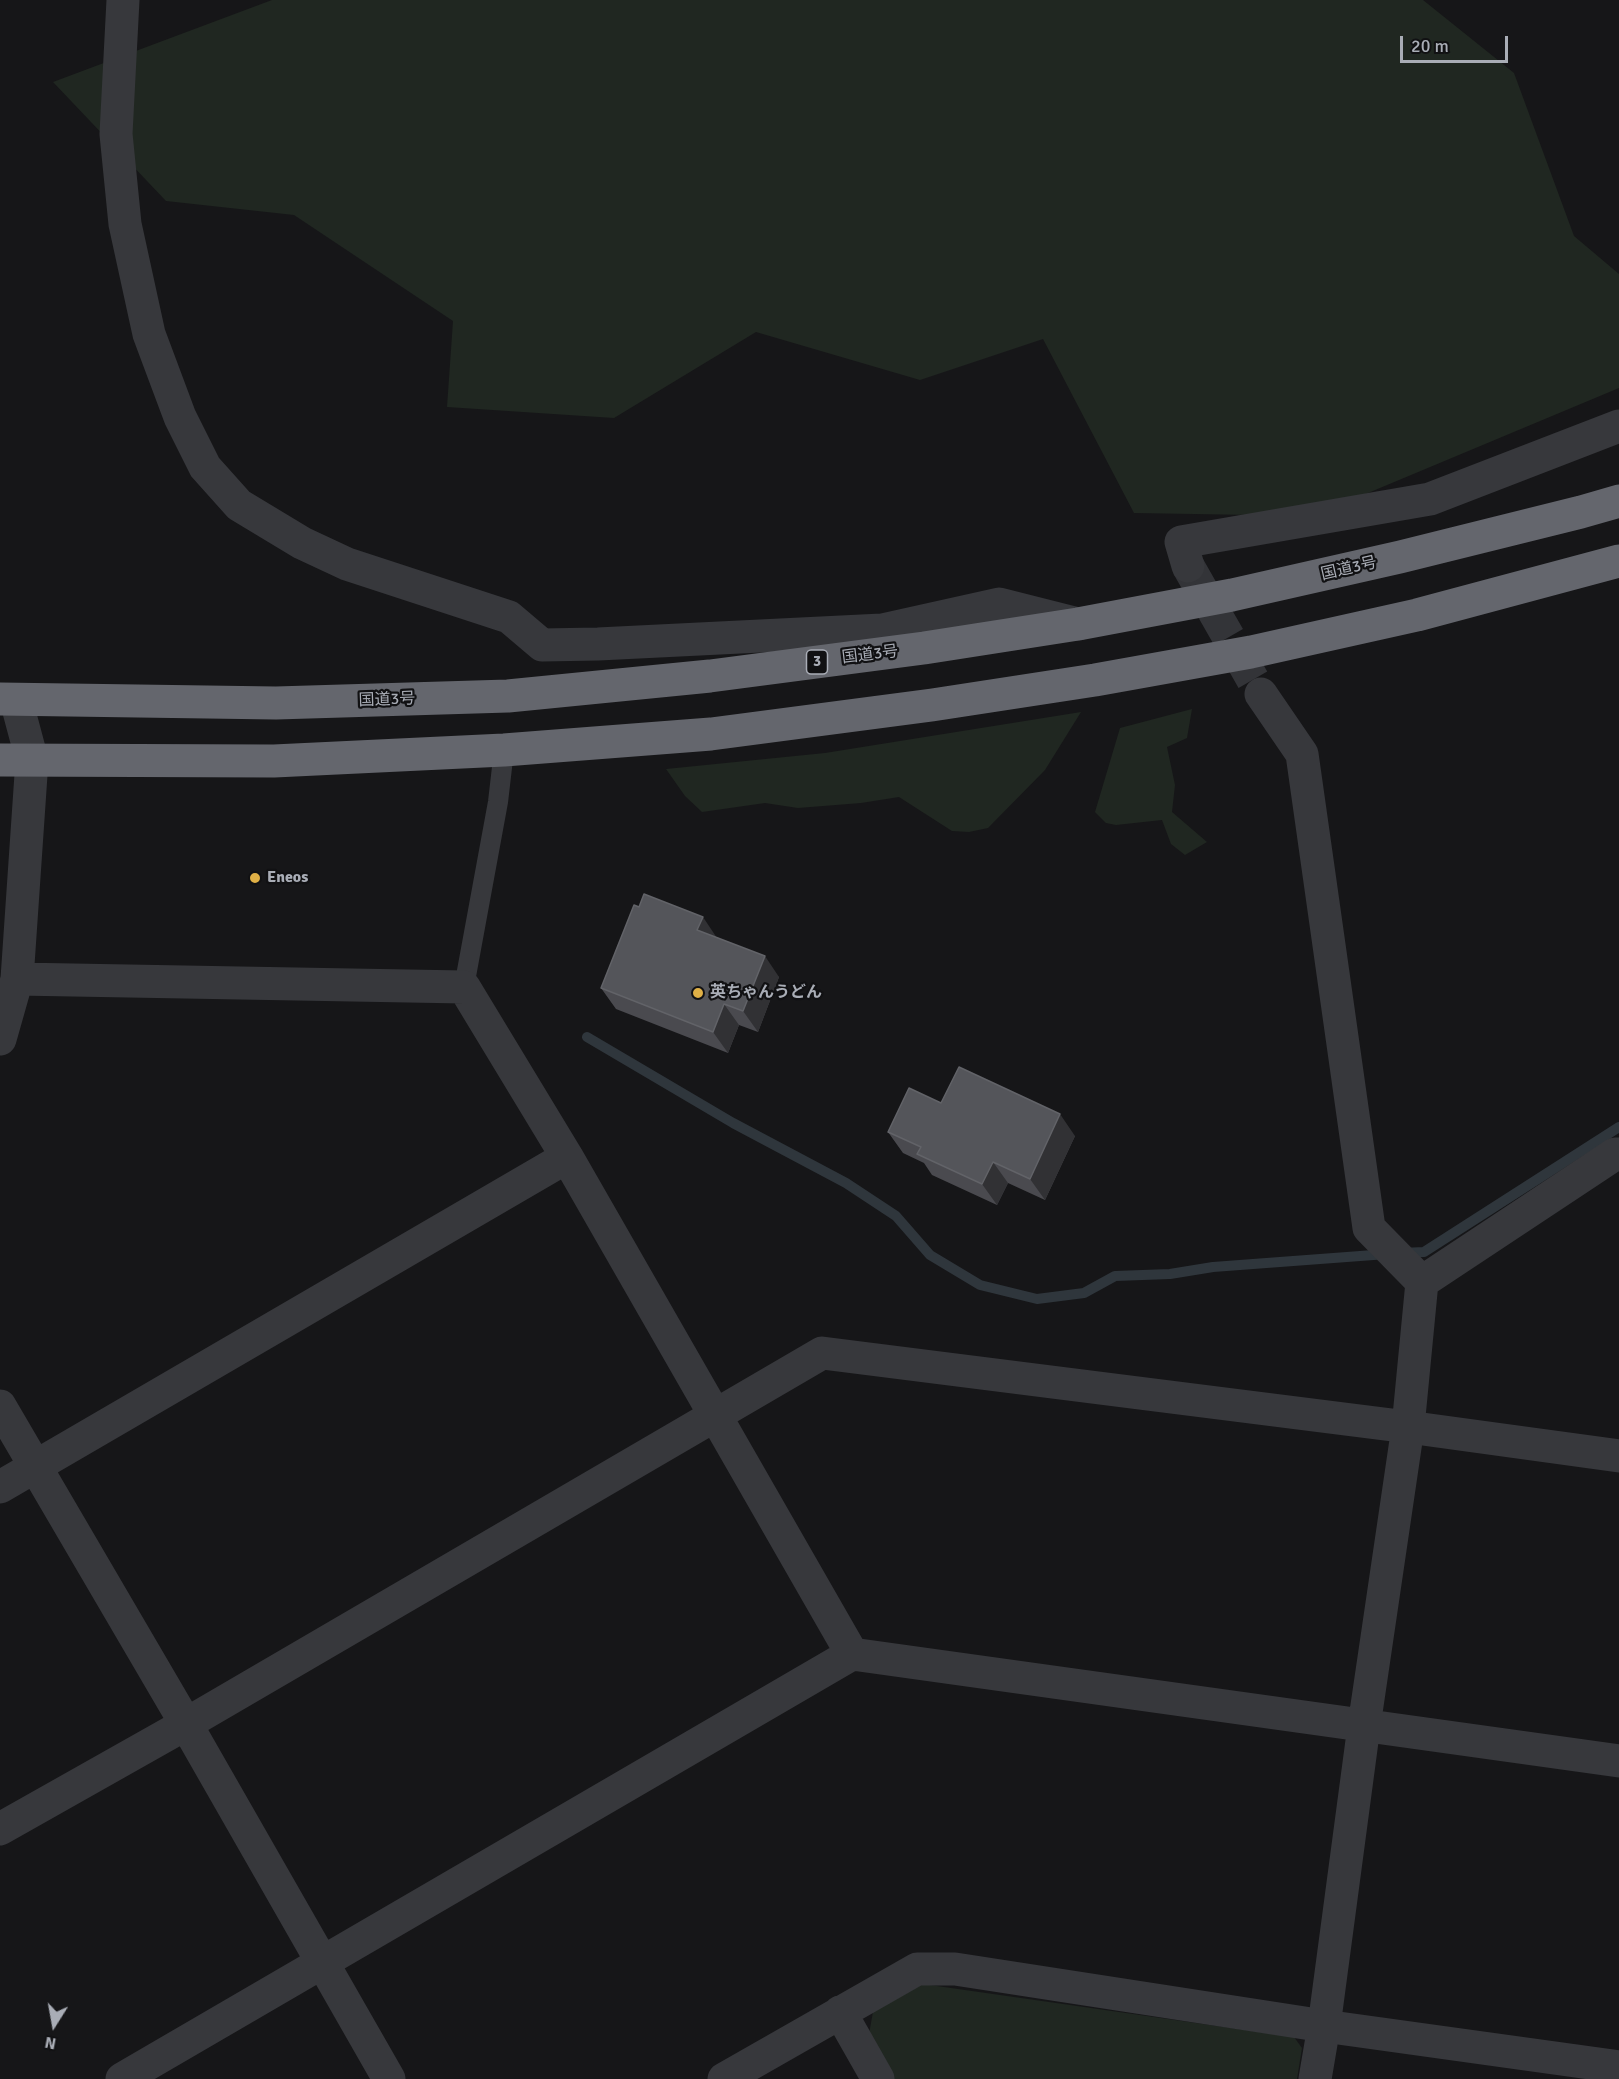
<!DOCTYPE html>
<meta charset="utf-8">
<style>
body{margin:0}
#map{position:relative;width:1619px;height:2079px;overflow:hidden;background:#161618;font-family:Signika,sans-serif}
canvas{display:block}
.north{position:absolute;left:24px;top:1995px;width:60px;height:60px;-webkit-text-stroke:4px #111113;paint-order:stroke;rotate:191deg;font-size:16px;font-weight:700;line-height:24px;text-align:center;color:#a9adb6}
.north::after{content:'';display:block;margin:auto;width:21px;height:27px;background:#a9adb6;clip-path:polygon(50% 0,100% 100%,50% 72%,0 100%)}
.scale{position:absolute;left:1400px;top:36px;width:108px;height:27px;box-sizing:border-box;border:3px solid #a9adb6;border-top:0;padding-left:8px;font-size:18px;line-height:21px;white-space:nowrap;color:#a9adb6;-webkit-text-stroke:4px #111113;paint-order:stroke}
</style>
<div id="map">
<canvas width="1619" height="2079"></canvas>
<div class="north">N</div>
<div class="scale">20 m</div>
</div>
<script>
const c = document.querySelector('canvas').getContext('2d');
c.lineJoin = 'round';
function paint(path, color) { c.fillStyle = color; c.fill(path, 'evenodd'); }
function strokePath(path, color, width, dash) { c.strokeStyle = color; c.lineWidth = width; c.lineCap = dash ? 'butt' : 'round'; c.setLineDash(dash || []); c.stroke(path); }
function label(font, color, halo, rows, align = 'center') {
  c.font = font + ' Signika,"Noto Sans JP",sans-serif'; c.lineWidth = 4.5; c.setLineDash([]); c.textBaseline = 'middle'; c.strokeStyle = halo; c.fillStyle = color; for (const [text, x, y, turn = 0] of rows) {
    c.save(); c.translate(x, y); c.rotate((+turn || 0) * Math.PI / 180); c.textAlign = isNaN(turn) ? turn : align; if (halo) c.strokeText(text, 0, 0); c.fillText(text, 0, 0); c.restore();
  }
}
paint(new Path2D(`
 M272,0H1423L1514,73L1574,236L1619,274V388L1313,516L1134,513L1043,339L920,380L756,332L614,418L447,407L453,321L294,215L166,201L53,82Z
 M1192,709L1187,738L1167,747L1175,785L1172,812L1207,842L1185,855L1171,844L1162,820L1116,825L1106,823L1095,812L1120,728Z
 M1081,712L1045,770L988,828L969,832L952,831L899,797L861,803L798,808L765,803L702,812L685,796L666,769L825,753Z
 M923,1984L1294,2037L1302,2048L1297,2079H894L869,2034L873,2012Z`), '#202721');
strokePath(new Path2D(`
 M587,1037L733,1123L846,1183L896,1216L930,1255L980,1285L1037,1299L1084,1293L1115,1276L1170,1274L1213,1267L1387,1254
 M1402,1253L1424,1252L1619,1127`), '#2f363c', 10);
strokePath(new Path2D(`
 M1188,566L1261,694`), '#333438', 33, [33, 16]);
strokePath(new Path2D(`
 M464,987L498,802L504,750`), '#37383c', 20);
strokePath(new Path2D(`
 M123,0L116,134L125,224L149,334L180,417L205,467L239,505L302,543L347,564L509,617L542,645L598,644L882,630L999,604L1078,624
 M1188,566L1181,542L1430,499L1619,426
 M1261,694L1302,754L1369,1228L1422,1282
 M17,979L464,987L567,1157L852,1654
 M0,1039L17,979L32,760L16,700
 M1422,1282L1615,1154H1619
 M0,1406L186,1724L389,2079
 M0,1487L567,1157
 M0,1829L186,1724L822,1353L1408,1427L1619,1456
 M840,2012L878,2079
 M122,2079L852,1654L1619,1761
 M724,2079L917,1969H955L1324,2026L1619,2067
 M1315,2079L1324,2026L1364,1726L1408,1427L1422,1282`), '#37383c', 33);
strokePath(new Path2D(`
 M0,699L276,703L508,696L710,676L924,648L1078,624L1232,595L1400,557L1581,512L1619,501
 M0,760L274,761L504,750L711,734L932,705L1095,680L1251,652L1417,615L1619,561`), '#64666d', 33);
paint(new Path2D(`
 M717,937L779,977L758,1032L739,1025L728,1053L616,1009L601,988Z
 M888,1132L1075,1136L1045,1200L1008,1183L997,1205L932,1175L924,1163L903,1153Z`), '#4a4a4f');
paint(new Path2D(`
 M703,917L717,938L697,930Z
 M765,956L779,977L758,1032L743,1011Z
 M724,1004L739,1025L728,1053L713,1032Z
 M1060,1114L1075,1136L1045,1200L1030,1179Z
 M993,1162L1008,1183L997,1205L982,1184Z`), '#313134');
const building = new Path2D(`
 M644,894L703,917L697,930L765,956L743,1011L724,1004L713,1032L601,988L634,905L639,907Z
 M959,1067L1060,1114L1030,1179L993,1162L982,1184L917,1154L921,1147L888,1132L909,1088L941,1103Z`);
paint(building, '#54555a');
strokePath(building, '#626368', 1.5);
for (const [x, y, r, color] of [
 [255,878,6,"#e0b046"],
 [698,993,6,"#e0b046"]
]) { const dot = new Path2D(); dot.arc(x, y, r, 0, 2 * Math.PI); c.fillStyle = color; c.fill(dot); strokePath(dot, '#111113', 2); }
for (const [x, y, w] of [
 [817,662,21]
]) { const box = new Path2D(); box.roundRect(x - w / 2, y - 12, w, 24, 4.5); c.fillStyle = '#111113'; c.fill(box); strokePath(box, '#a9adb6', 1.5); }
label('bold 15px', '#a9adb6', null, [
 ["3",817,662]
]);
label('16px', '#a9adb6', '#111113', [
 ["国道3号",1349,569,-13],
 ["国道3号",870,655,-7],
 ["国道3号",387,700,-2]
]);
label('bold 16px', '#a9adb6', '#111113', [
 ["Eneos",267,878],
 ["英ちゃんうどん",710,993]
], 'left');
</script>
